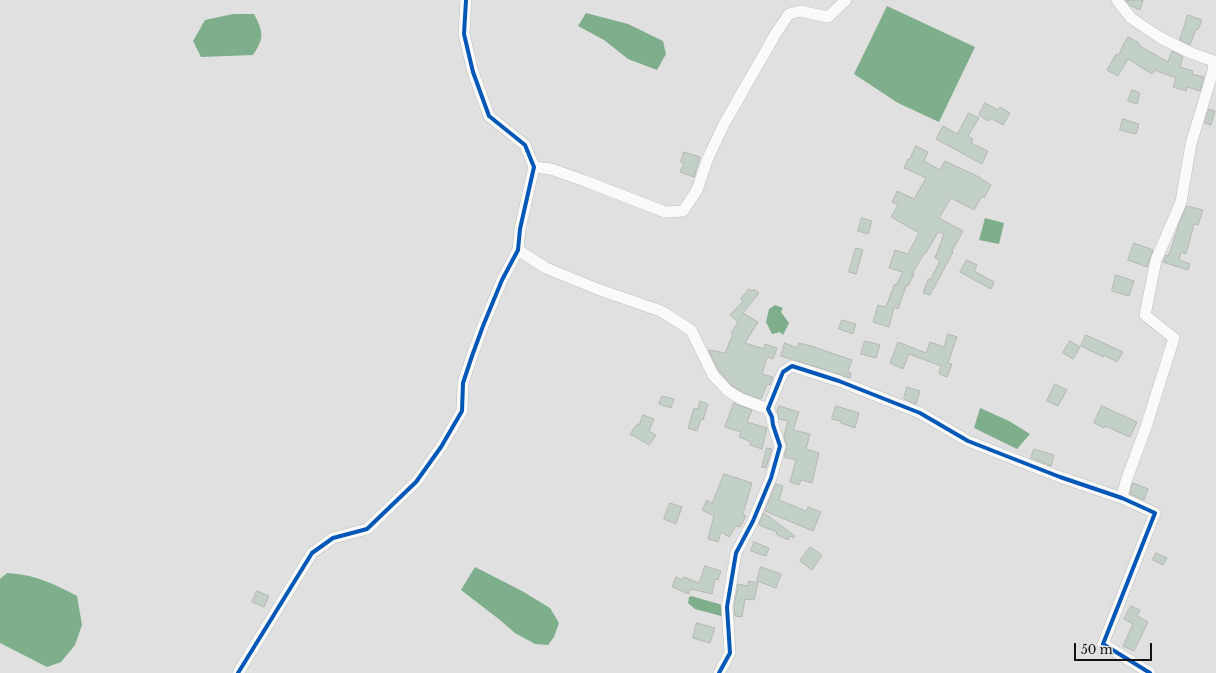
<!DOCTYPE html>
<style>
body{margin:0}
#map{position:relative;width:1216px;height:673px;overflow:hidden;background:#dfe0df;font-family:"Libre Baskerville",serif}
canvas{display:block}
.scale{position:absolute;left:1074px;top:643px;width:78px;height:18px;box-sizing:border-box;border:2px solid #111211;border-top:0;padding-left:5px;font-size:12px;line-height:14px;white-space:nowrap;color:#111211;-webkit-text-stroke:3px #dee1df;paint-order:stroke}
</style>
<div id="map">
<canvas width="1216" height="673"></canvas>
<div class="scale">50 m</div>
</div>
<script>
const c = document.querySelector('canvas').getContext('2d');
c.lineJoin = 'round';
function paint(path, color) { c.fillStyle = color; c.fill(path, 'evenodd'); }
function strokePath(path, color, width, dash) { c.strokeStyle = color; c.lineWidth = width; c.lineCap = dash ? 'butt' : 'round'; c.setLineDash(dash || []); c.stroke(path); }
paint(new Path2D(`
 M887,6L975,47L939,122L898,103L854,74Z
 M586,13L628,24L663,41L666,54L657,70L628,59L604,40L578,26Z
 M233,14H254C263,31 265,38 253,55L201,57L193,41L205,20Z
 M985,218L1004,223L999,244L979,240Z
 M775,305L783,308L781,312L789,323L783,335L780,332L772,334L766,322L769,309Z
 M980,408L1009,421L1030,434L1017,449L974,428Z
 M475,567L522,591L550,608L559,623L554,637L548,645L535,644L515,633L500,620L461,590Z
 M7,573C36,575 52,583 77,596L82,625L75,645L61,662L47,667L0,643V579Z
 M691,596L719,604L725,608L721,616L695,609L688,603L689,597Z`), '#7fae8c');
const building = new Path2D(`
 M1126,0H1143L1140,10L1131,6Z
 M1188,15L1202,20L1198,30L1196,29L1190,45L1180,40Z
 M1128,37L1139,43L1138,45L1168,62L1172,51L1183,57L1180,67L1193,71L1192,74L1204,77L1200,91L1187,87L1186,91L1173,87L1176,78L1154,70L1152,74L1128,59L1118,76L1107,70L1116,54L1118,55Z
 M1132,90L1140,93L1137,104L1128,101Z
 M985,103L998,110L1000,107L1010,113L1003,125L990,118L988,121L979,115Z
 M1209,109L1215,111L1211,125L1205,123Z
 M969,113L979,118L968,136L973,139L971,143L988,151L982,164L936,139L943,126L957,134Z
 M1123,119L1139,124L1136,134L1120,130Z
 M916,146L928,152L924,161L940,170L945,161L979,177L991,185L984,198L982,196L974,210L951,198L939,218L963,231L952,251L953,252L930,295L923,293L928,279L930,280L940,261L935,258L944,234L938,232L926,253L925,252L912,274H914L908,286H906L898,309L894,307L889,327L873,322L878,305L886,307L894,285H896L903,272L889,268L895,250L908,254L919,233L891,217L898,205L892,202L897,191L914,199L926,178L904,168L908,159L909,160Z
 M684,152L700,157L694,177L680,172L684,163L681,162Z
 M1187,206L1203,210L1198,225L1194,224L1186,254L1181,252L1179,260L1190,264L1188,270L1163,262L1166,255L1168,256L1170,252L1179,224Z
 M862,218L872,221L868,234L858,231Z
 M1134,243L1153,250L1147,267L1128,260Z
 M856,248L863,250L856,274L849,272Z
 M967,260L977,265L974,271L994,282L991,289L960,272Z
 M1116,275L1134,281L1129,296L1112,291Z
 M749,289L752,291L754,289L759,293L743,313L758,322L745,343L764,349L765,344L777,348L773,359L767,357L762,374L773,377L770,385L767,384L761,399L744,393L732,386L719,371L709,351V350L725,353L733,334L731,333L738,322L730,315L743,301L741,299Z
 M842,320L856,324L853,334L839,329Z
 M948,334L957,337L948,363L952,364L947,377L939,374L941,366L909,354L903,369L890,363L898,342L926,353L930,342L944,347Z
 M1086,335L1123,352L1117,362L1104,355L1103,357L1081,346Z
 M865,341L880,345L876,358L861,354Z
 M1070,341L1080,347L1073,359L1063,353Z
 M785,343L797,348L799,343L811,346L852,360L848,372L851,373L850,378L781,356Z
 M1055,384L1067,390L1058,406L1047,401Z
 M907,387L920,391L916,404L904,399Z
 M662,396L674,399L671,408L659,404Z
 M700,401L708,404L703,420L701,419L697,431L688,428L694,408L698,409Z
 M734,403L752,410L747,422L767,428L762,449L750,445L751,442L739,437L741,432L725,427Z
 M779,406L799,412L793,430L810,434L806,449L819,453L812,483L801,480L799,485L790,482L796,460L784,457L787,447L784,436L788,421L779,419L777,411Z
 M836,406L859,413L855,428L841,423V421L832,419Z
 M1102,406L1137,422L1130,437L1105,426L1104,428L1094,423Z
 M643,415L654,419L649,431L656,435L649,445L630,434L637,424L639,425Z
 M767,448L772,449L766,468L762,467Z
 M1034,449L1054,455L1051,466L1031,458Z
 M724,474L752,483L743,514L746,516L740,527L736,526L729,537L721,532L718,542L708,539L714,516L702,510L707,500L712,503Z
 M1133,483L1148,489L1144,500L1130,494Z
 M776,484L783,486L779,500L806,511L808,507L821,512L813,531L765,511Z
 M670,503L682,507L676,524L664,519Z
 M764,513L795,536L794,538L790,536L788,540L776,534L777,532L759,525Z
 M754,542L769,548L766,556L751,551Z
 M810,547L822,555L812,570L800,561Z
 M1156,553L1167,558L1163,565L1153,560Z
 M705,566L721,571L718,580L715,579L712,594L691,589L689,594L672,587L676,577L682,580L684,577L699,583Z
 M761,567L781,574L776,588L757,581Z
 M749,581L758,583L754,600L745,599L742,617L735,616L734,607L738,584L748,586Z
 M257,591L269,596L264,607L252,602Z
 M1131,606L1140,610L1137,616L1148,622L1134,651L1123,646L1133,624L1124,619Z
 M697,623L715,628L710,643L693,638Z`);
paint(building, '#c2d0c5');
strokePath(building, '#b6b6b6', 1);
const minor = new Path2D(`
 M1117,0L1131,18L1159,37L1191,53L1214,61L1213,71L1191,144L1181,202L1156,260L1145,315L1174,338L1145,430L1126,481L1122,498
 M534,167L551,169L585,181L665,212L683,211L697,190L708,158L724,124L776,33L789,14L800,11L828,17L846,0
 M518,250L546,268L600,290L661,311L691,330L713,375L728,391L741,399L768,409
 M238,673L312,553L333,538L367,529L416,482L441,447L462,411L463,383L472,356L483,326L502,280L518,250L520,229L534,167L525,145L489,116L473,72L464,34L466,0
 M719,673L730,653L727,607L736,553L753,521L771,478L780,446L773,425L772,417L768,409L783,372L792,366L839,381L920,413L968,441L1060,477L1122,498L1155,513L1103,644L1150,673`);
strokePath(minor, '#bcbdbc', 12);
strokePath(minor, '#fafafa', 11);
strokePath(new Path2D(`
 M238,673L312,553L333,538L367,529L416,482L441,447L462,411L463,383L472,356L483,326L502,280L518,250L520,229L534,167L525,145L489,116L473,72L464,34L466,0
 M719,673L730,653L727,607L736,553L753,521L771,478L780,446L773,425L772,417L768,409L783,372L792,366L839,381L920,413L968,441L1060,477L1122,498L1155,513L1103,644L1150,673`), '#0057b8', 4);
</script>
